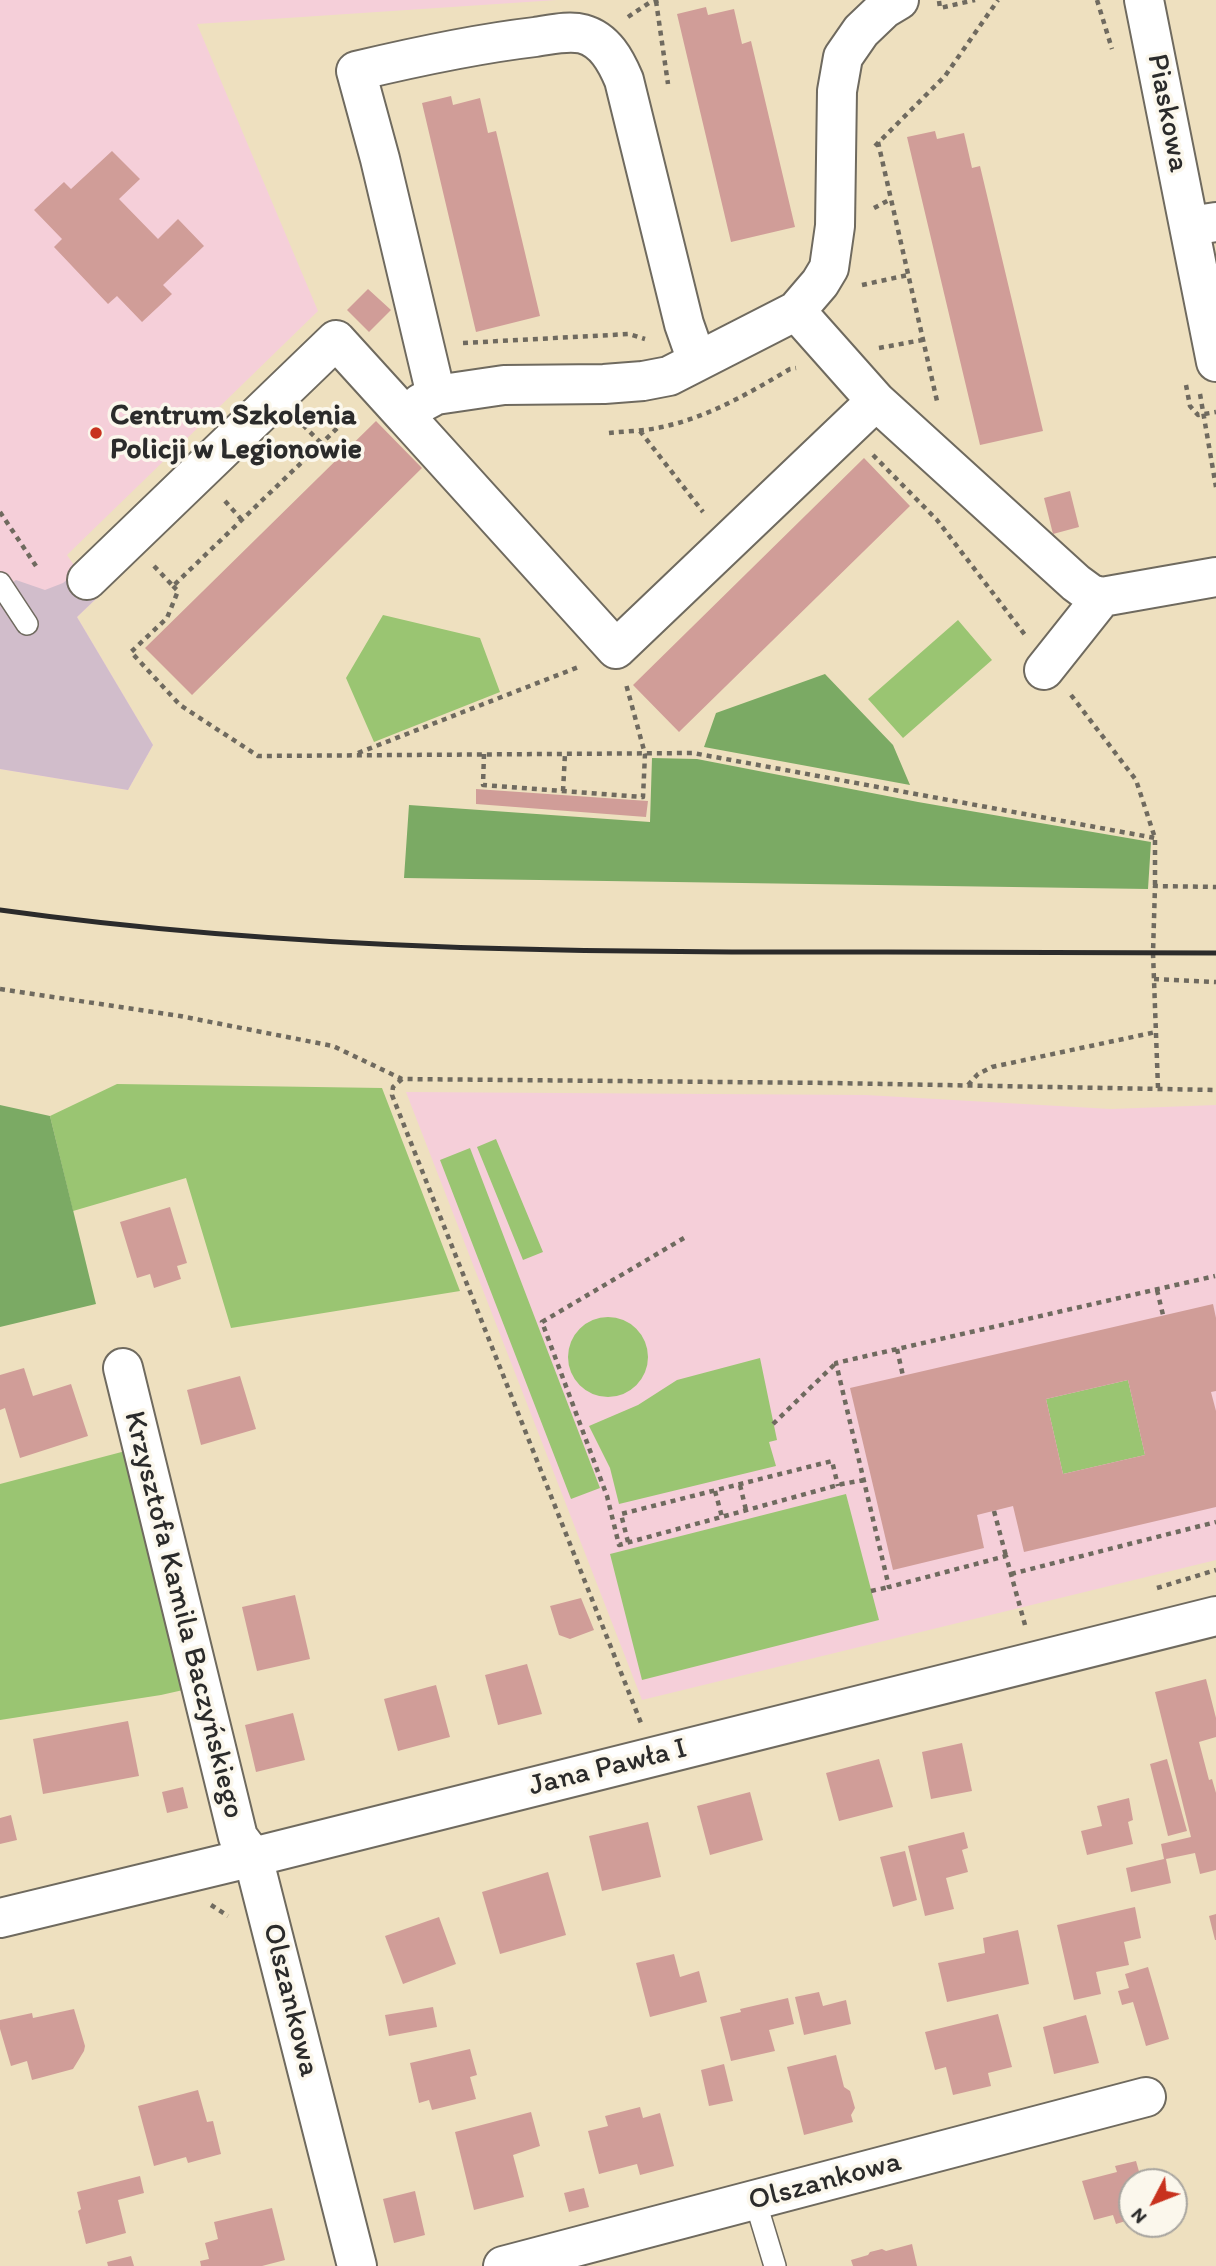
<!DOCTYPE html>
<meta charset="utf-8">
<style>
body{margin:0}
#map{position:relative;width:1216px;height:2266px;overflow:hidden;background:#eee0bf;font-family:Itim,sans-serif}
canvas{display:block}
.north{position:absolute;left:1118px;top:2168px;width:70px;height:70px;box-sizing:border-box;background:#fbf7ec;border:2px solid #a8a59f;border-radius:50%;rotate:228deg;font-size:19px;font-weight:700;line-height:28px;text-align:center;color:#2b2b2b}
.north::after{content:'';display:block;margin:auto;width:24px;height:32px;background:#c8321e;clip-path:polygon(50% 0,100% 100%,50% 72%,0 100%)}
</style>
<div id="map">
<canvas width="1216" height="2266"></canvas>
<div class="north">N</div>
</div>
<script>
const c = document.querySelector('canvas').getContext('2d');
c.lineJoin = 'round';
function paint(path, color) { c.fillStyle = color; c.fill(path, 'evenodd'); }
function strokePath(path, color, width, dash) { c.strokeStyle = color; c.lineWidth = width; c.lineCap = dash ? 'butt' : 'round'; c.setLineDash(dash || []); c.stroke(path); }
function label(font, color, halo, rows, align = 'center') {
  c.font = font + ' Itim,sans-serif'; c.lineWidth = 7; c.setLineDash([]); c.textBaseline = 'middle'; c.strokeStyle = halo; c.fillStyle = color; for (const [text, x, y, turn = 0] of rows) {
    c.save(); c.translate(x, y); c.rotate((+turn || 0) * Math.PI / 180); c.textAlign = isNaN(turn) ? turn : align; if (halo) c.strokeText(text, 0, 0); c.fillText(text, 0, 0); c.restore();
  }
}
paint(new Path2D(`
 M0,0H557L197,24L318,311L67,555L78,571L99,596L77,617L153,745L128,790L0,769Z
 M406,1092L866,1095L1111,1109L1216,1105V1560L642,1700Z`), '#f5cfd9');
paint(new Path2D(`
 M78,571L99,596L77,617L153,745L128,790L0,769V592L16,580L45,590L63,583Z`), '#d1bdcb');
paint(new Path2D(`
 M383,615L480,638L500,692L374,742L346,678Z
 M958,620L992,660L903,738L868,699Z
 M117,1084L382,1088L460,1291L231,1328L186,1178L73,1211L50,1116Z
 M496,1139L543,1252L523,1260L477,1147Z
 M470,1148L600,1488L571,1499L440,1160Z
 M568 1357a40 40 0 1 1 80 0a40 40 0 1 1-80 0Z
 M760,1358L777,1440L769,1442L776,1466L619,1504L610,1468L589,1426L638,1405L677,1380Z
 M1128,1380L1145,1455L1063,1474L1046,1399Z
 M133,1449L192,1688L161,1695L0,1720V1484Z
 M846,1494L879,1620L642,1680L610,1554Z`), '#9ac572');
paint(new Path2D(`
 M825,674L893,745L910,785L704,747L716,713Z
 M652,758L697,759L918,802L1151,842L1148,889L404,878L409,805L650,822Z
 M0,1105L50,1116L96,1304L0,1327Z`), '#7baa64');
paint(new Path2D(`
 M706,7L708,15L734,9L742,44L751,41L795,227L731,242L677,14Z
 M451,96L453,105L480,98L488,133L496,131L540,316L476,332L422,103Z
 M935,131L937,139L964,133L972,168L980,166L1043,431L980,445L907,137Z
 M112,151L140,179L119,199L158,239L178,219L204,246L163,285L172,294L142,322L117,296L108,304L54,247L62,239L34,210L64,182L71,189Z
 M368,289L391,310L369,332L347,310Z
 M376,421L422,468L192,695L145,648Z
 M864,458L910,506L679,732L633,685Z
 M1070,491L1079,527L1053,534L1044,498Z
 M476,789L648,801L646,817L476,804Z
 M170,1207L187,1263L177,1266L181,1279L154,1288L150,1274L137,1278L120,1222Z
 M1213,1304L1216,1318V1391L1211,1392L1216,1411V1507L1024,1552L1013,1506L977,1515L984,1548L893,1570L850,1388ZM1128,1380L1145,1455L1063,1474L1046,1399Z
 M24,1368L33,1396L71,1384L88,1436L20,1458L5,1408L0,1410V1375Z
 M240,1376L256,1429L201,1445L187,1390Z
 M295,1595L310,1659L257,1671L242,1607Z
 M581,1598L594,1630L570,1639L559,1635L550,1606Z
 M527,1664L542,1714L498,1725L485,1675Z
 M1206,1679L1216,1718V1737L1199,1742L1209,1780L1212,1779L1216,1793V1870L1200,1874L1195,1853L1166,1859L1171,1883L1131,1892L1126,1868L1164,1859L1161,1844L1191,1837L1155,1692Z
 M436,1685L450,1737L398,1751L384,1699Z
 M293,1713L305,1760L256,1772L245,1725Z
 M128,1721L139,1776L43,1794L33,1739Z
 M962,1743L972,1791L931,1799L922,1752Z
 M879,1759L893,1807L839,1821L826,1773Z
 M1167,1759L1187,1831L1168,1836L1150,1764Z
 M183,1787L188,1808L167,1813L162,1792Z
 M750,1792L763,1840L710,1855L697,1806Z
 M1129,1798L1133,1820L1128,1822L1133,1844L1087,1855L1081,1831L1102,1826L1097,1806Z
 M11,1815L17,1840L0,1844V1818Z
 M648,1822L661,1877L602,1891L589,1836Z
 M964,1832L968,1848L962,1850L968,1872L946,1878L954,1909L925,1916L908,1846Z
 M905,1851L917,1900L893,1907L880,1857Z
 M548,1872L566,1935L500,1954L482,1892Z
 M1135,1907L1141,1938L1124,1942L1129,1965L1096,1972L1101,1994L1074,2000L1057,1925Z
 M1216,1914V1940H1215L1209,1916Z
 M439,1917L456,1964L403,1984L385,1936Z
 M1018,1930L1029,1984L947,2002L938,1963L985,1953L983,1938Z
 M674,1954L680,1977L699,1971L707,2002L650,2017L636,1963Z
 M1148,1967L1169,2039L1146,2046L1133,2002L1122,2005L1118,1991L1129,1988L1125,1974Z
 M819,1992L823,2006L846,2000L851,2024L804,2035L795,1997Z
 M788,1998L794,2024L769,2030L775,2051L731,2061L720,2017L741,2012L740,2009Z
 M433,2007L437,2027L389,2036L385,2015Z
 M74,2009L85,2046L84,2051L73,2069L32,2080L27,2061L11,2066L0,2029V2020L32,2013L33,2018Z
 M998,2014L1012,2067L988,2073L991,2086L953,2095L946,2067L935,2070L925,2032Z
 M1086,2015L1099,2063L1054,2074L1043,2027Z
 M470,2049L477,2075L470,2077L476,2099L432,2110L429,2100L419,2103L410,2063Z
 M836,2055L844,2087L850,2091L855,2108L851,2115L853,2122L804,2135L787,2067Z
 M724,2064L733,2101L709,2106L701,2070Z
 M198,2090L207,2122L213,2121L221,2154L188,2163L186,2157L154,2166L138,2106Z
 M640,2107L643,2118L660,2113L674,2166L640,2175L637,2164L599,2174L588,2131L608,2126L605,2116Z
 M531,2112L540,2146L513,2155L524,2197L474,2210L455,2132Z
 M1136,2161L1142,2182H1132V2219L1116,2224L1113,2215L1094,2220L1082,2181L1117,2172L1115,2166Z
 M140,2176L144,2193L118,2200L126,2233L86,2244L78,2211L81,2209L77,2192Z
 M584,2188L589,2207L569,2212L564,2193Z
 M415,2191L425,2235L394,2243L383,2199Z
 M272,2208L285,2260L262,2266H201L200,2261L209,2259L205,2243L218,2239L214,2222Z
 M912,2244L917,2266H853L851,2260L868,2255L870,2252L882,2249L886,2251Z
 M131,2256L134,2266H108L107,2262Z`), '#d09d98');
const service = new Path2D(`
 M0,583L27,624
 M755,2200L775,2266`);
const minor = new Path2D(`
 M1190,226L1216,222
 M796,311L876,401L1076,583L1091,594L1102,597L1216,577
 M436,395L380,159L356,71C415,57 474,44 535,37C550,35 568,30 583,34C605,40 616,61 624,80L684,324L697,361
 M406,417L616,649L876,401
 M87,580L336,340L406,417L421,403L436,395L504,385L604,384L643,381L669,376L796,311L820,283L829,268L835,226L837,91L843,57L861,31L884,9L899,0
 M1044,670L1102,597
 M123,1368L238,1837L253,1857L357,2266
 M503,2266L1146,2097`);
const tertiary = new Path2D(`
 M1144,0L1216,362
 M0,1918L253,1857L1216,1616`);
strokePath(service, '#6f6a5f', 24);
strokePath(minor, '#6f6a5f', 42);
strokePath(tertiary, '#6f6a5f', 42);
strokePath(new Path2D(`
 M1097,0L1112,49
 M656,1L668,84
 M939,1L940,8L975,0
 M628,17L649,3L661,0
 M878,142L937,401
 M875,146L945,76L998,0
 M874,208L891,199
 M862,285L908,275
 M463,343L629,334L645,339
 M879,348L922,340
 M1186,385L1190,406L1198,415L1216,412
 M1200,394L1216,487
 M303,425L321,443
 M640,431L703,512
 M609,433C626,431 645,431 662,427C709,417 749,393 790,369L796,368
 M873,455L937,520L1025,635
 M225,501L242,520
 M0,512L36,566
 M154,566L173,586L353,413
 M173,586L178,591L167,618L131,652L180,705L258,756L693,753L1155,838
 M1071,695L1136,780L1155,838V886
 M358,753L581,666
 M484,754L483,785L643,797L645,754L626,684
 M563,791L565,754
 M1154,979L1216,982
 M0,989L180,1016L333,1046L402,1079L831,1083L1216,1090
 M402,1079L393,1087L392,1095L641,1723
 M968,1085L978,1074L992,1067L1156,1032
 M1158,1088L1153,953L1155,886L1216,887
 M684,1238L542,1322L607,1496L619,1545L842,1484L864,1480
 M1157,1290L1163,1315
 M897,1349L903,1376
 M773,1424L836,1363
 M740,1485L746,1510
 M715,1491L722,1517
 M994,1511L1006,1556
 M628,1542L621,1514L832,1461L838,1486
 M1011,1574L1216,1522
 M1157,1588L1216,1570
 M871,1591L889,1587
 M1025,1625L1006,1556L889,1587L836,1363L1215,1276
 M211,1905L228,1916`), '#6f6a5f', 4.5, [5, 5]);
strokePath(service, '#fff', 21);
strokePath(minor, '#fff', 38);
strokePath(tertiary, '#fff', 38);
strokePath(new Path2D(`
 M0,910C293,951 590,953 886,952C996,952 1106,953 1216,953`), '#2b2b2b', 5);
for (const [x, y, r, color] of [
 [96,433,7,"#c8321e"]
]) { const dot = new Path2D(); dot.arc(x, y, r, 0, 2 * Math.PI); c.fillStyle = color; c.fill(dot); strokePath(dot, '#fbf7ec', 2.5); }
label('30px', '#2b2b2b', '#fbf7ec', [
 ["Piaskowa",1167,113,79],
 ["Krzysztofa Kamila Baczyńskiego",183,1615,76],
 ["Jana Pawła I",608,1768,-14],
 ["Olszankowa",290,2000,76],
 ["Olszankowa",825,2182,-15]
]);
label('bold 30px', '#2b2b2b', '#fbf7ec', [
 ["Centrum Szkolenia",110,416],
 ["Policji w Legionowie",110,450]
], 'left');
</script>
